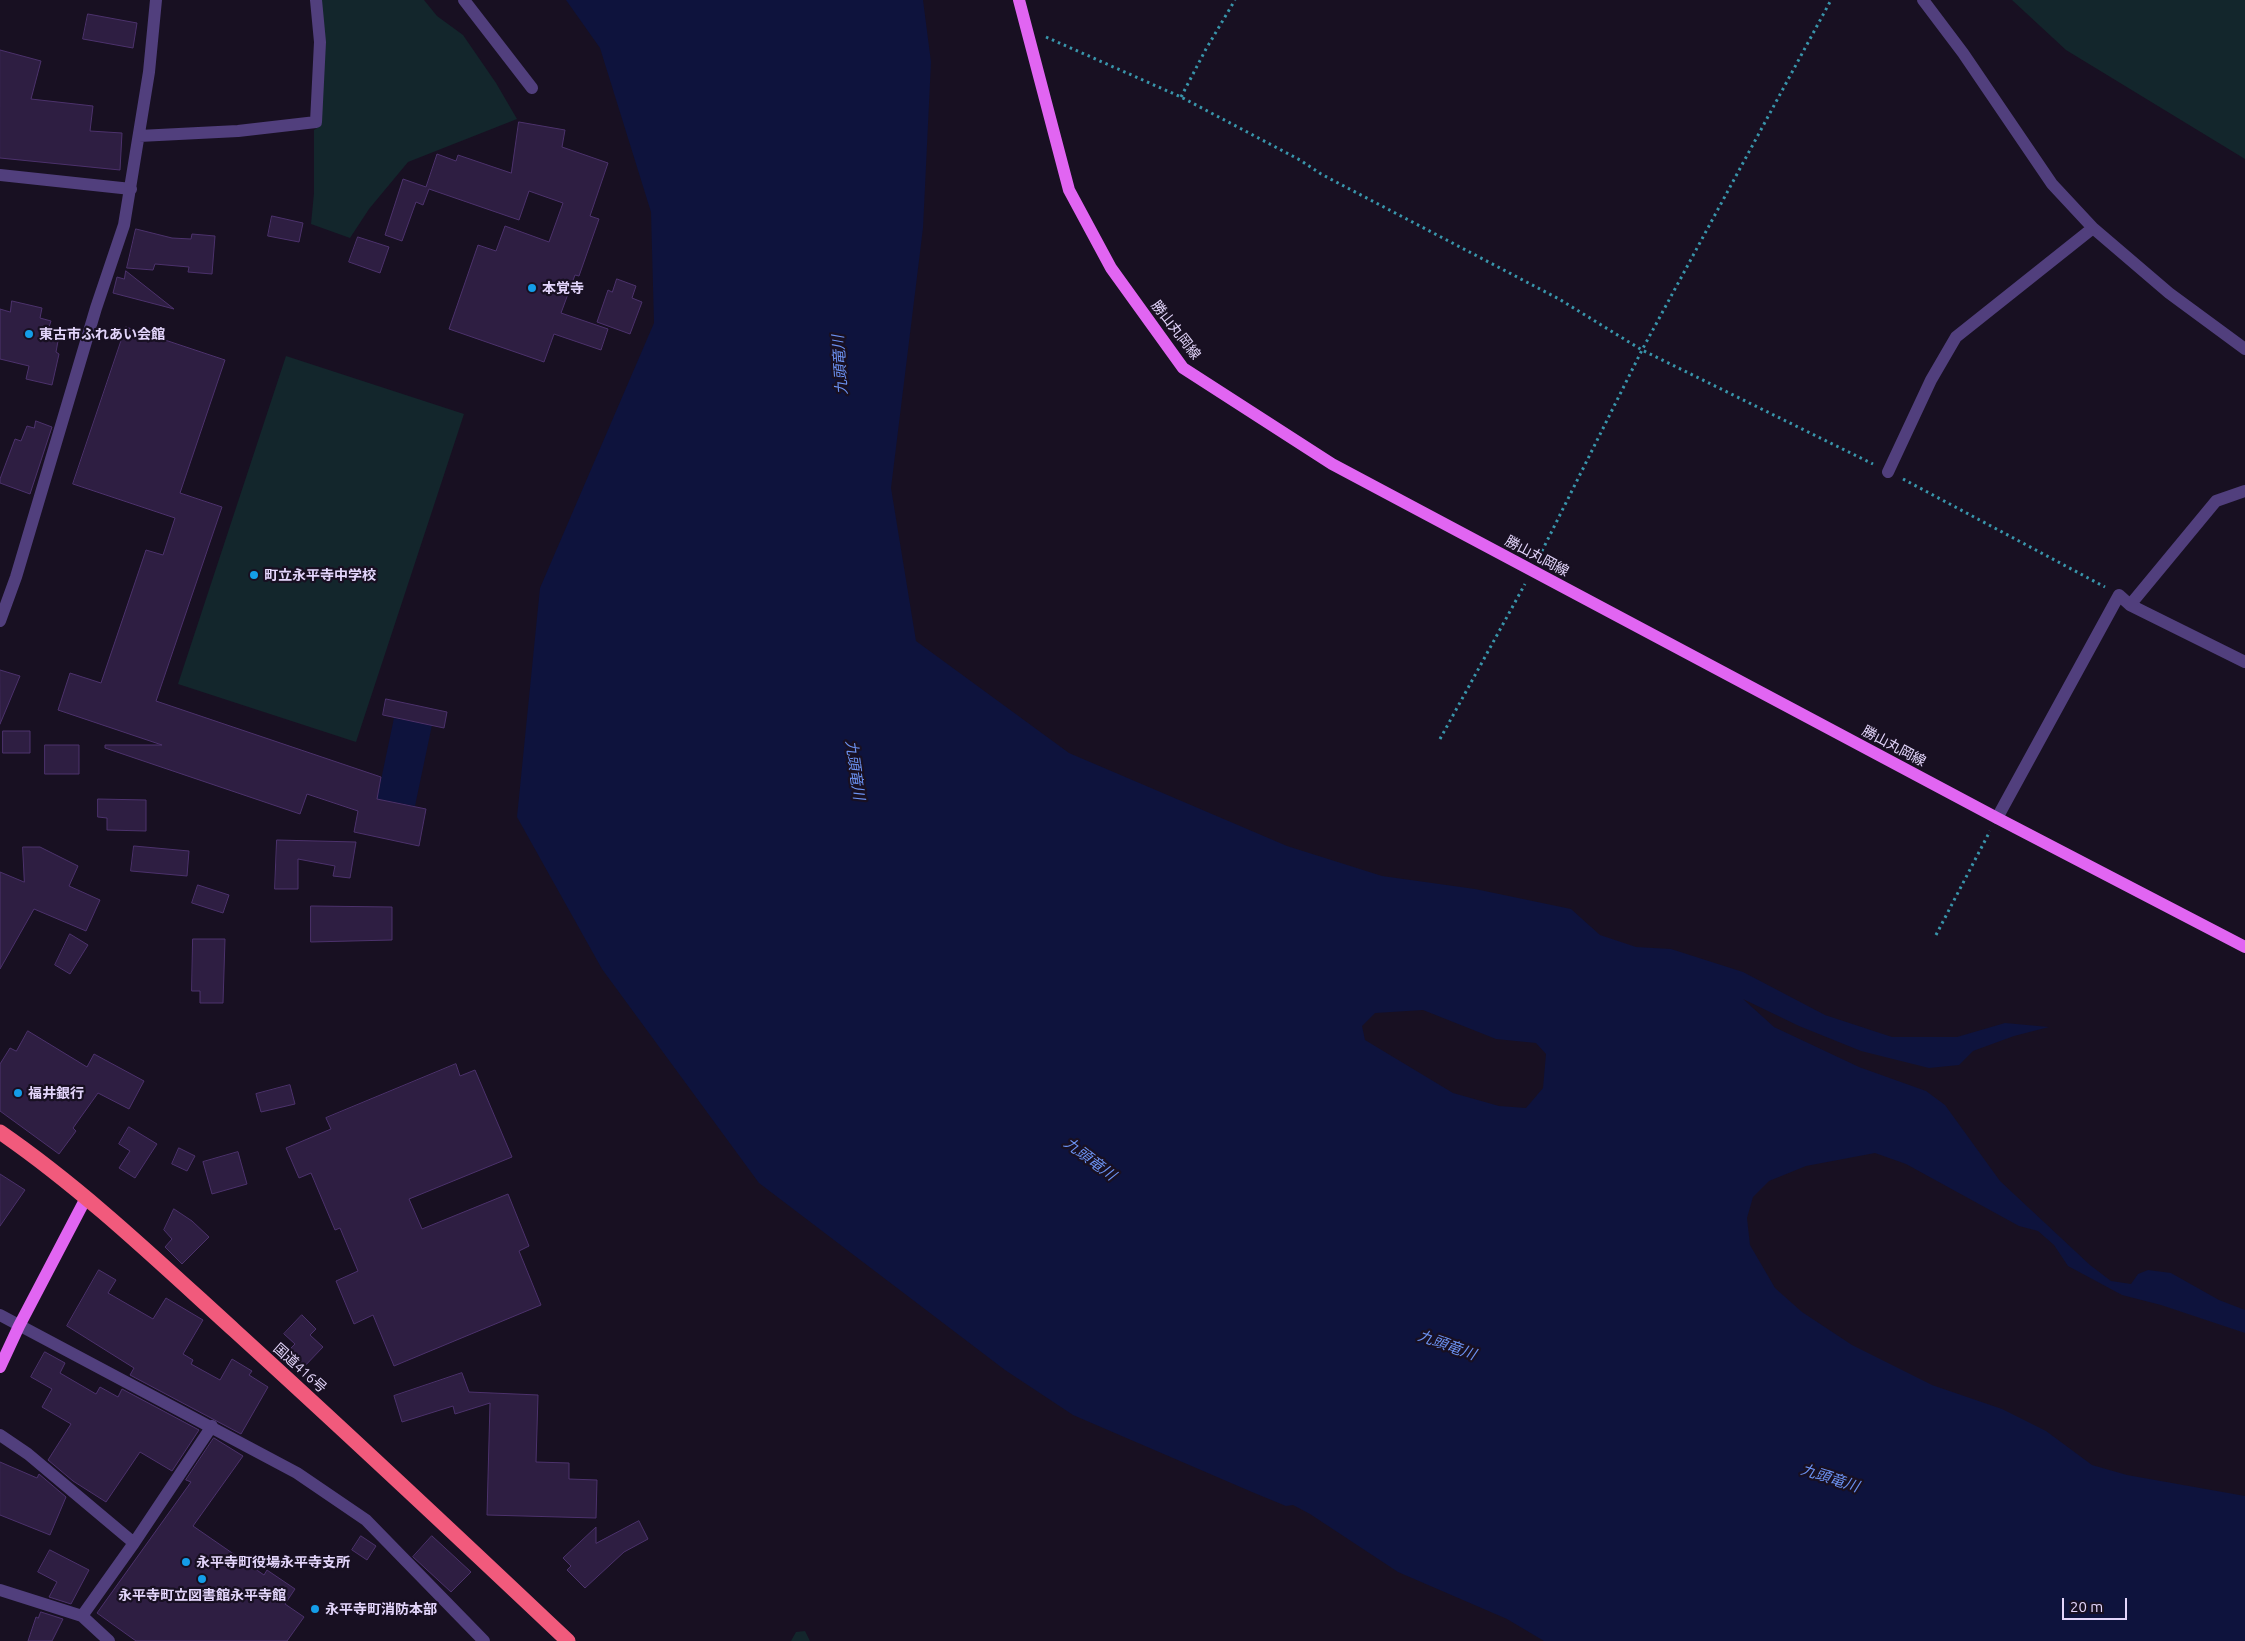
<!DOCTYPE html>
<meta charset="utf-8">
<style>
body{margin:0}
#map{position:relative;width:2245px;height:1641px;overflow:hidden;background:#181022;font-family:Ubuntu,sans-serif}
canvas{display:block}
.scale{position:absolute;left:2062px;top:1598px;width:65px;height:22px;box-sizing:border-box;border:2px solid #e3d5fb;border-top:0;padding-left:6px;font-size:15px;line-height:18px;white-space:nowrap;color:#e3d5fb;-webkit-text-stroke:4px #181022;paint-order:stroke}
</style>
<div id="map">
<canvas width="2245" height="1641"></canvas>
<div class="scale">20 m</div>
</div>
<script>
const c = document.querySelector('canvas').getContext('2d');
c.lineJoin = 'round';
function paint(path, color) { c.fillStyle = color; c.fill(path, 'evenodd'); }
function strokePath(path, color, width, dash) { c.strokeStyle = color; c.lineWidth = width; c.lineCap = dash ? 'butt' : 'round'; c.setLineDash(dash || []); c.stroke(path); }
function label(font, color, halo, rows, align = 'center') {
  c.font = font + ' Ubuntu,"Noto Sans JP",sans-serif'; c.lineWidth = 4.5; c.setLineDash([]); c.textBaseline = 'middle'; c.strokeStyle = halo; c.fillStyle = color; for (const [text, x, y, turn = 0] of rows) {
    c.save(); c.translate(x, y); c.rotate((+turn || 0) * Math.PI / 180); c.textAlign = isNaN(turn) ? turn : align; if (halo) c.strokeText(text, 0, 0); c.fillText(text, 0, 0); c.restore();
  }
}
paint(new Path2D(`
 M321,0H424L437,16L463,35L496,83L517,119L408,162L369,209L350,238L311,224L314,193V130L320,126Z
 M2012,0H2245V159L2066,50Z
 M286,356L464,414L356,742L178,684Z
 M805,1631L810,1641H791L796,1632Z`), '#13262c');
paint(new Path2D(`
 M566,0H923L931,62L923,228L891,488L916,641L1069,753L1287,846L1382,876L1475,889L1571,909L1600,935L1636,947L1671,949L1743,972L1825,1015L1892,1037H1957L2005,1023L2049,1027L2014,1036L1973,1051L1959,1065L1929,1068L1861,1051L1799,1026L1743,999L1774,1027L1859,1067L1926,1091L1945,1105L2000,1181L2090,1265L2111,1281L2131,1284L2138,1274L2148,1270L2171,1273L2219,1300L2245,1310V1333L2161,1305L2122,1295L2068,1266L2054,1245L2038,1231L2019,1226L1906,1164L1875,1153L1806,1166L1769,1181L1753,1197L1747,1218L1750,1245L1775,1288L1802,1312L1852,1345L1932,1385L2002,1409L2046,1431L2092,1465L2127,1475L2245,1496V1641H1544L1507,1619L1398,1572L1310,1514L1293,1505L1286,1506L1252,1492L1073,1415L1005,1370L759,1183L602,969L517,817L540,588L654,323L651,212L600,48ZM1423,1010L1496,1039L1536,1043L1546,1054L1543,1088L1526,1108L1499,1106L1453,1093L1365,1040L1362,1026L1375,1013Z
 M394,718L432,725L415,806L377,799Z`), '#0e133d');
const building = new Path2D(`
 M88,14L137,23L133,48L83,39Z
 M0,50L41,61L31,99L93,106L90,131L122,133L120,170L0,158Z
 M519,122L565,130L562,147L608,163L590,216L599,219L579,276L575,275L561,313L608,329L601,350L554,334L544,362L449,329L478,245L496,251L505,226L549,242L563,203L529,191L519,220L429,189L423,205L416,202L402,241L385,235L403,179L426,187L437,154L456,161L458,155L511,173Z
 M272,216L303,223L299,242L268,236Z
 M136,229L172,238L191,239L192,234L215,236L212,274L188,272L189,267L155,264L153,270L127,268Z
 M358,237L389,247L380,273L349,262Z
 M126,271L174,309L113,293L117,277L124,279Z
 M617,279L636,286L632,298L642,302L630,334L597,322L608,290L612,292Z
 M12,301L42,308L40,318L51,321L49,327L60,330L56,352L59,354L52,385L26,379L29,366L0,359V309L10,312Z
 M126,327L225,360L180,493L222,507L156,701L381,777L377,799L426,809L419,846L354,832L358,811L307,794L300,814L105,748V745H162L58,710L70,673L101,683L146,550L163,555L175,518L73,484Z
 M36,421L52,427L30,494L0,483V479L15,439L21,441L27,426L34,428Z
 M0,670L20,676L0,724Z
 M386,699L447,712L444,728L383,715Z
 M3,731H30V753H3Z
 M45,745H79V774H45Z
 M98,799L146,800V831L107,830V818L98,817Z
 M277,840L356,842L350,878L333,876L335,866L298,859V889H275Z
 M134,846L189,851L187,876L131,871Z
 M23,847H40L78,866L69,886L100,900L86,931L34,909L0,969V872L24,882Z
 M198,885L229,895L223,913L192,903Z
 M311,906L392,907V940L311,942Z
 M70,934L88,945L70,974L55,965Z
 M193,939H225L223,1003H200V991H192Z
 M28,1031L87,1067L94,1054L144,1081L129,1109L98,1093L73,1128L76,1131L59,1154L0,1111V1064L10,1048L16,1051Z
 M456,1064L460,1076L475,1070L512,1157L409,1199L422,1229L508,1194L529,1246L519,1251L541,1305L394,1366L373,1315L354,1324L336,1281L358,1271L340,1228L335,1230L311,1173L299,1178L286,1148L331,1129L326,1118Z
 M290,1085L295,1104L261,1112L256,1094Z
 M129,1127L157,1144L135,1178L119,1168L130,1151L119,1144Z
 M179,1148L195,1156L187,1171L172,1164Z
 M238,1152L247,1184L212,1194L203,1162Z
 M0,1174L25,1190L0,1226Z
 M174,1209L192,1221L209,1237L182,1264L165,1247L172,1239L164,1230Z
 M99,1270L116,1280L108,1293L153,1319L166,1298L203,1320L183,1354L193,1360L191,1364L220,1380L232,1359L252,1371L249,1375L268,1387L241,1434L130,1375L134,1368L67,1326Z
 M302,1315L316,1329L310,1335L323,1347L301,1370L285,1354L295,1344L284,1334Z
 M45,1352L65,1363L60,1373L96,1394L100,1387L118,1397L122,1389L199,1430L172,1471L140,1452L106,1502L73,1481L48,1460L71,1424L42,1407L52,1389L31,1377Z
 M462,1373L469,1392L538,1395L536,1462L569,1463V1479L597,1480L596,1518L487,1515L490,1403L455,1414L453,1406L402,1422L394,1396Z
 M214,1438L243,1456L193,1526L264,1575L267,1570L295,1589L285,1604L304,1617L287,1641H136L97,1613L191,1482L186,1480Z
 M0,1462L37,1478L39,1474L66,1497L50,1535L0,1515Z
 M639,1521L648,1539L624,1552L585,1588L567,1570L571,1566L563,1558L596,1527V1543Z
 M361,1536L376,1546L367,1560L352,1550Z
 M432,1536L471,1572L451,1592L413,1557Z
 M50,1550L89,1570L71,1604L49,1597L57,1582L38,1572Z
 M41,1612L63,1619L52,1641H28L36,1617L38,1618Z`);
paint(building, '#2e1e42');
strokePath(building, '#4c326c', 1);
strokePath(new Path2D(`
 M1046,37L1181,97L1300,160L1321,174L1559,299L1642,350L1873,464
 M1181,97L1206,49L1235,0
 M1903,479L2105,587
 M1539,557L1642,350L1831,0
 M1440,739L1525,584
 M1936,935L1990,831`), '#3995ab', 3, [2.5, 4]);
strokePath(new Path2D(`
 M464,0L532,88
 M1923,0L1963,53L2052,184L2093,228L2169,293L2245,349
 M139,136L238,131L316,122L320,42L316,0
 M0,175L131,189
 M1888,472L1931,380L1956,337L2093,228
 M2130,605L2216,501L2245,491
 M0,621L16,577L96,308L124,225L149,72L156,0
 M1997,818L2119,595L2130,605L2245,662
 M0,1315L297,1473L366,1520L484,1641
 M0,1435L28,1454L134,1543
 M0,1590L82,1616L109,1641
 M82,1616L134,1543L212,1426`), '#513f7d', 12);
strokePath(new Path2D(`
 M1019,0L1069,190L1111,268L1183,368L1332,464L1997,818L2245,947
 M0,1367L19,1326L86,1198`), '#e165f2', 12);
strokePath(new Path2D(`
 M0,1132C84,1190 158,1261 234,1330C346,1432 457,1536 568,1641`), '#f15a7c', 15);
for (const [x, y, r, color] of [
 [532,288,5,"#149de8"],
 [29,334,5,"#149de8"],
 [254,575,5,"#149de8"],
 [18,1093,5,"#149de8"],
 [186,1562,5,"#149de8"],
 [202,1579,5,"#149de8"],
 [315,1609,5,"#149de8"]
]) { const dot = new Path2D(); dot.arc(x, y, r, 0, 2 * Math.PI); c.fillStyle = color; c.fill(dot); strokePath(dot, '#181022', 2); }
label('bold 14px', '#e3d5fb', '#181022', [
 ["本覚寺",542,288],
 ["東古市ふれあい会館",39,334],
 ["町立永平寺中学校",264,575],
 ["福井銀行",28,1093],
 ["永平寺町役場永平寺支所",196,1562],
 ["永平寺町立図書館永平寺館",202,1595,"center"],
 ["永平寺町消防本部",325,1609]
], 'left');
label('14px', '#e3d5fb', '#181022', [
 ["勝山丸岡線",1176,330,52],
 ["勝山丸岡線",1537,556,28],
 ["勝山丸岡線",1894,746,28],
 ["国道416号",300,1368,42]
]);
label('italic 15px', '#6c92f2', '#181022', [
 ["九頭竜川",840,365,-94],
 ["九頭竜川",855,770,82],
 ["九頭竜川",1090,1159,37],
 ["九頭竜川",1447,1345,20],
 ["九頭竜川",1830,1478,18]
]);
</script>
